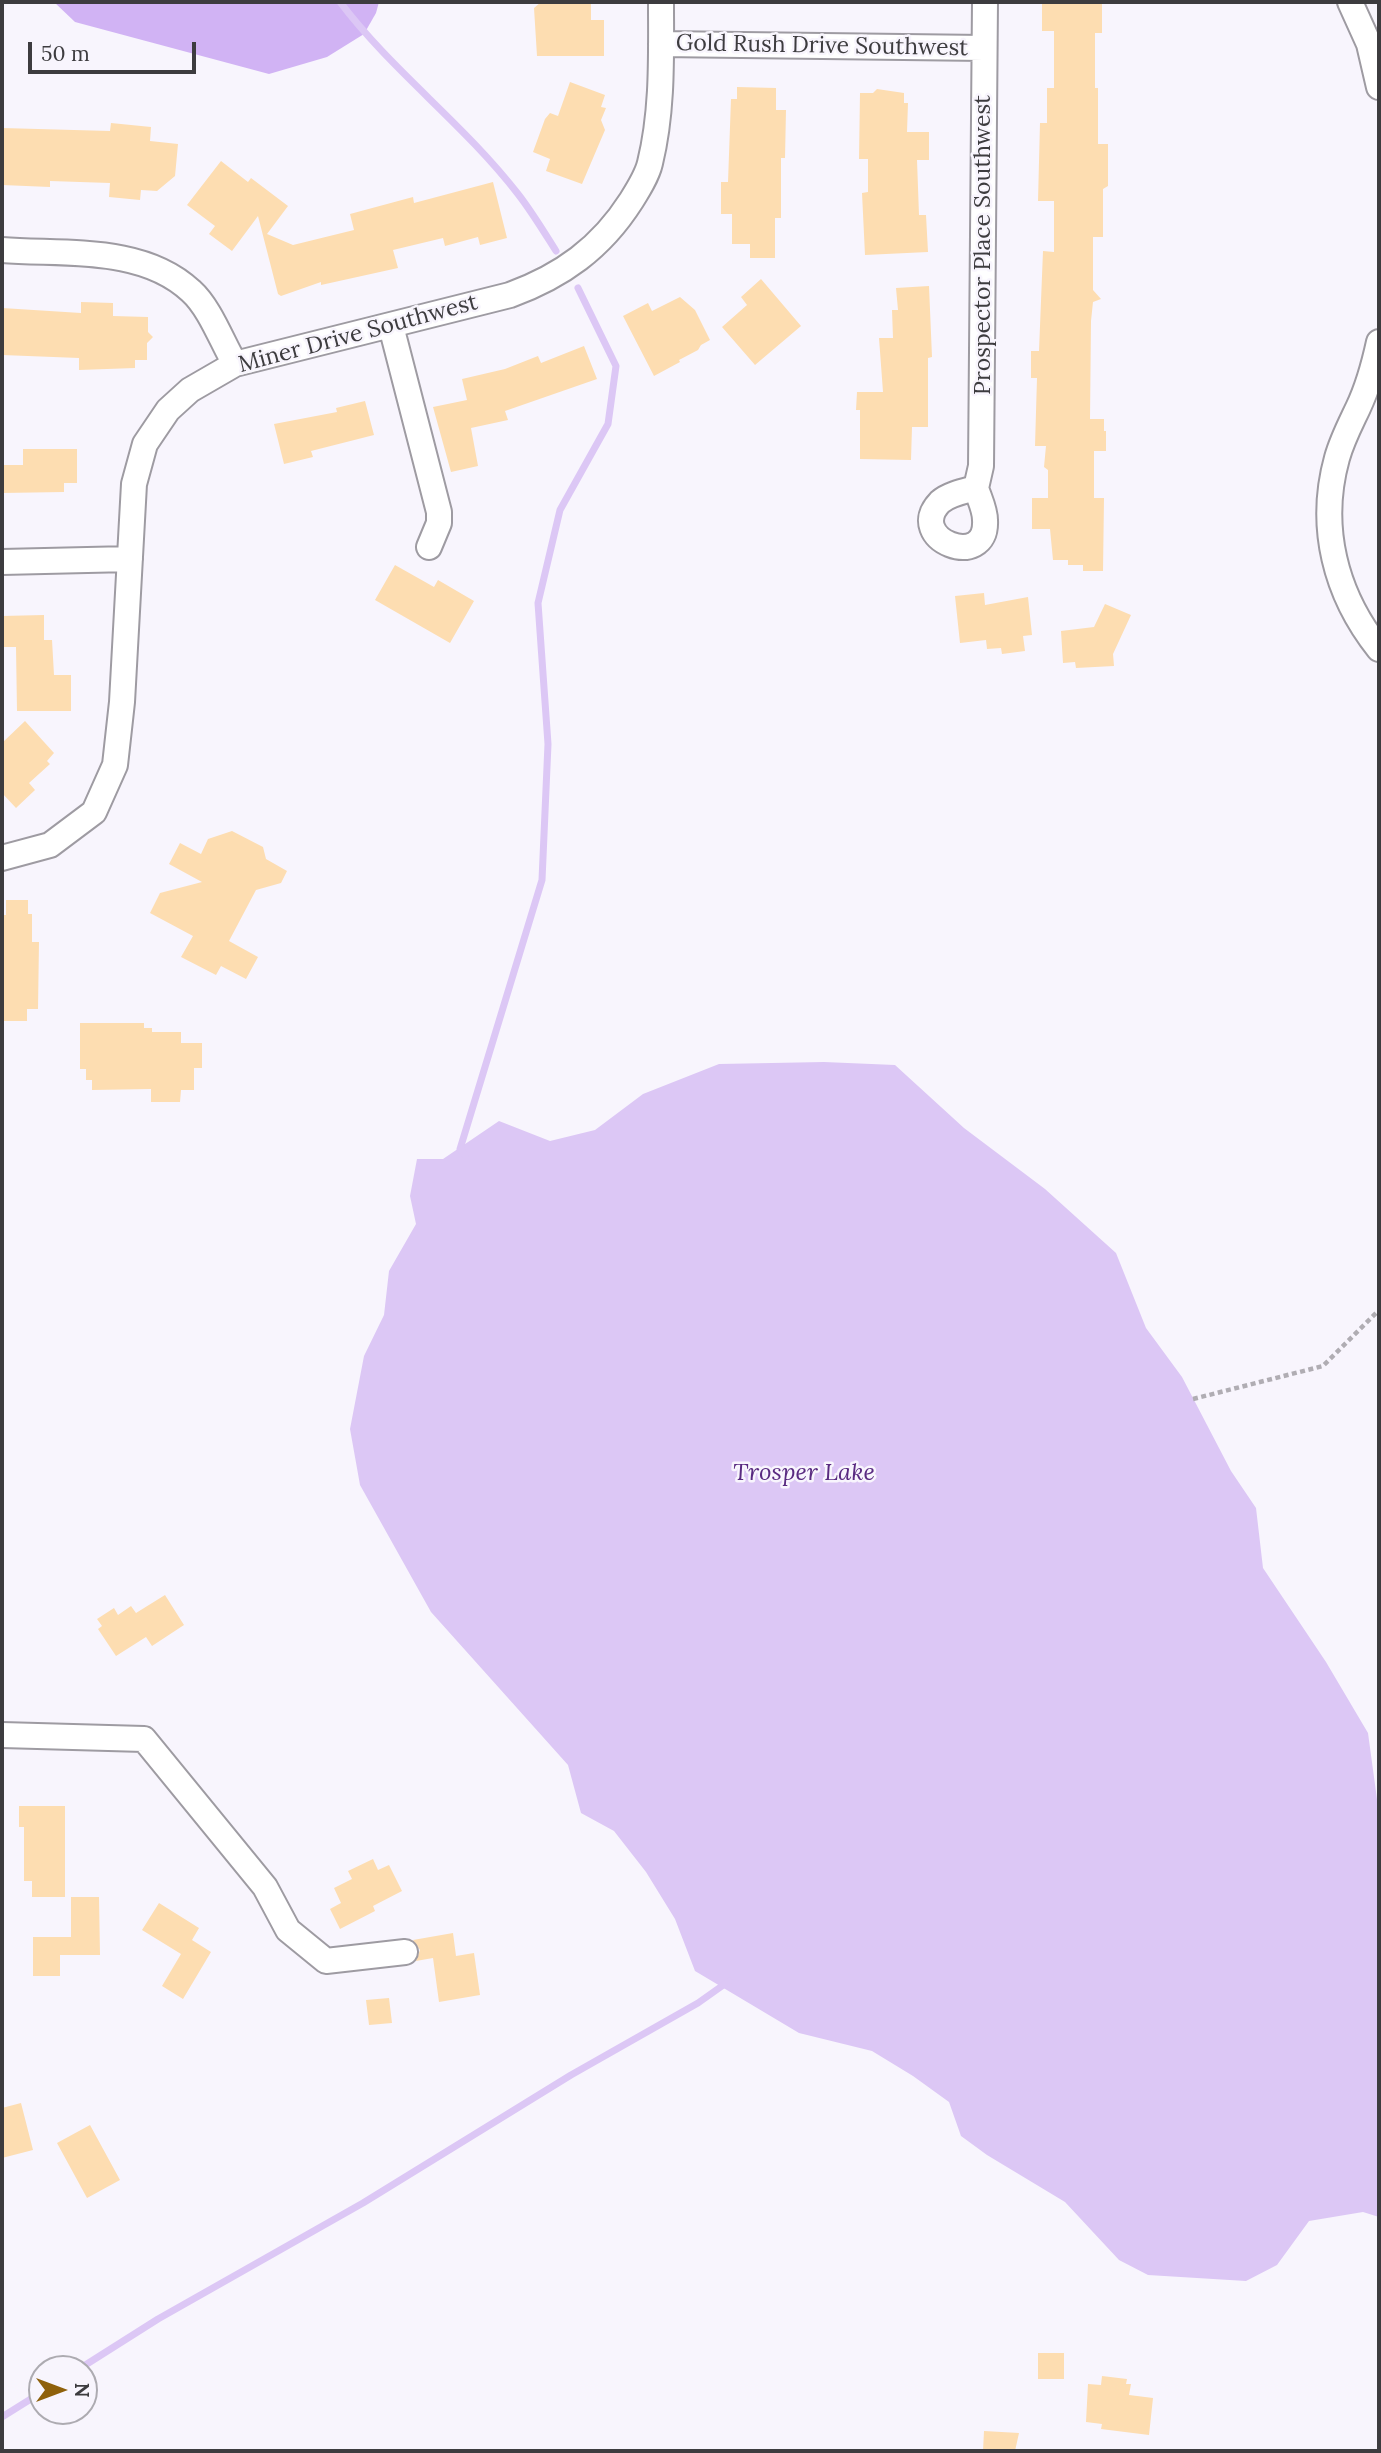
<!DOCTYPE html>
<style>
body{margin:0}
#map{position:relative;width:1381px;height:2453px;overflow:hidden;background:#f8f5fd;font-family:Lora,serif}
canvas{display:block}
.frame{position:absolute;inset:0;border:4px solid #3d3c3f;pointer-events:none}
.north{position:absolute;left:28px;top:2355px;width:70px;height:70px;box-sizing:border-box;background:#f8f5fd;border:2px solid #adabb1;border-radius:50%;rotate:90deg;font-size:19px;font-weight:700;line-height:28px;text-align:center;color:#3d3c3f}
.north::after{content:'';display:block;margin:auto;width:24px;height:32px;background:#8f610b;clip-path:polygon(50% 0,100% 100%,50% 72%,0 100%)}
.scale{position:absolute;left:28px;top:42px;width:168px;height:32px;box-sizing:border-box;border:4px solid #3d3c3f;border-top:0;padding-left:9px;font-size:21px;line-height:24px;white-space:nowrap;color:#3d3c3f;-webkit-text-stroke:5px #f8f5fd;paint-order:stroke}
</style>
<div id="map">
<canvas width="1381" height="2453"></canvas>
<div class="frame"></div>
<div class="north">N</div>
<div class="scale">50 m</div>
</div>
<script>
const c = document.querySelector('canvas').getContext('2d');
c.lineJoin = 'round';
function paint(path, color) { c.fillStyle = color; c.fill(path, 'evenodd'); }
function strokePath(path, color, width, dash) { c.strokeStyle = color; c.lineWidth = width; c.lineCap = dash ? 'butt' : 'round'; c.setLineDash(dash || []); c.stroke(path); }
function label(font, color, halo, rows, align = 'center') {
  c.font = font + ' Lora,serif'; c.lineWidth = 5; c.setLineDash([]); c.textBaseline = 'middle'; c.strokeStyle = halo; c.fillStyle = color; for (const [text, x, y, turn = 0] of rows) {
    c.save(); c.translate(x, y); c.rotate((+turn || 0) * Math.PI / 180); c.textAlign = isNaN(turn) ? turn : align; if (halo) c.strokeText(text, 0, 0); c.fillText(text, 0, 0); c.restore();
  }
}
paint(new Path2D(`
 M54,2H379L376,13L364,34L327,57L269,74L75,22Z`), '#d1b3f4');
paint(new Path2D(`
 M824,1062L895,1065L964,1128L1045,1189L1116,1253L1146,1328L1182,1377L1231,1471L1256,1508L1263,1568L1326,1662L1368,1733L1379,1814V2217L1363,2212L1309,2221L1277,2265L1246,2281L1148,2275L1119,2260L1065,2202L987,2155L961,2136L949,2102L913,2076L872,2051L799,2033L695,1971L675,1919L646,1872L614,1831L581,1813L568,1765L431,1612L360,1485L350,1429L364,1356L384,1315L389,1271L416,1224L410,1196L417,1159H443L499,1121L550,1141L595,1130L643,1094L719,1064Z`), '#dcc7f5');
strokePath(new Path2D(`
 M340,2C392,71 464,124 518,194C532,212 544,232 556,251
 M465,1155L460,1149L542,880L548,744L538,603L560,510L608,424L616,366L578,288
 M79,2369L158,2319L363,2203L571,2075L698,2003L729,1981
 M2,2417L42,2392`), '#dcc7f5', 7);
paint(new Path2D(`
 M541,2H591V20H604V56H537L534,8Z
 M1042,2H1102V33H1095V88H1098V144H1108V186L1103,189V237H1093V290L1101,299L1093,302L1091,321L1090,419H1104V431H1106V451H1094V498H1104L1103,571H1083V565H1068V560H1053L1050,529H1032V498H1048V470L1044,467L1046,446H1035L1037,378H1031V351H1039L1043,251L1054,252V201H1038L1040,123H1047V88H1054V31H1042Z
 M570,82L605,95L601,107L606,108L601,120L605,130L582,184L546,171L550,159L533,152L545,119L550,113L558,116Z
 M737,87L776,88V110H786L785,158H781V218H775V258H750V244H732V214H721V182H728L731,99H737Z
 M877,89L904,93V103H908L907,132H929V160H917L919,215H926L928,252L865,255L862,193L868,192V159H859L860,93H873Z
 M111,123L151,127L150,141L178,144L175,176L157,191L141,190L140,200L109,197L110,183L50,181V187L2,185V128L110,131Z
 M221,161L248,182L251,178L288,206L267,234L293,245L354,230L350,214L413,197L414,203L493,182L507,238L480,245L478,237L445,246L443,238L393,250L398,268L321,285V282L281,296L278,294L258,216L232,251L209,234L215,226L187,205Z
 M761,279L801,326L755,365L722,327L747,305L741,297Z
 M929,286L932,357L928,358V427H912L911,460L860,459V410H856L857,392H883L879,338H893L892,310H898L896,288Z
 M680,297L695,310L710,340L701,345L698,350L679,360L680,362L654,376L623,316L648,303L652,311Z
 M81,302L113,303V316L148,317V332L153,337L147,343V360H135V368L79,370V358L2,355V308L81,313Z
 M584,346L597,379L505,411L508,420L471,428L478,466L451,472L433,407L467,400L462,379L505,369L538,356L541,363Z
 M365,401L374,435L311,451L313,457L284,464L274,424L337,412L336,408Z
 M23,449H77V483H64V492L2,493V465H23Z
 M395,565L434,587L438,580L474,601L450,643L375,600Z
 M984,593L985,605L1028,597L1032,635L1023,636L1025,651L1002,654L1001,648L987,649L986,640L960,643L955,596Z
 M1105,604L1131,615L1113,654L1114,666L1076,668L1075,662L1063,663L1061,631L1094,627Z
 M44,615V640H52L54,675H71V711H17L16,647H2V616Z
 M25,721L54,753L47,761L50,764L29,783L35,790L16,808L2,793V743Z
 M232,831L263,847L266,859L287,871L281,883L256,890L229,941L258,957L246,979L221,966L216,975L181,957L193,936L150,913L160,893L202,882L169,864L180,843L201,854L208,839Z
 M6,900H28V914H32V942H39L38,1009H27V1021H2V915H6Z
 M80,1023H144V1028H152V1032H181V1043H202V1068H194V1090H181L180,1102H151V1089L92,1090V1080H86V1069H80Z
 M165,1595L184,1625L152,1646L146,1637L116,1656L98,1629L102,1626L97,1619L114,1608L118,1615L131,1606L136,1613Z
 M19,1806H65V1897H32V1881H24V1827H19Z
 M373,1859L378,1870L389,1865L402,1891L373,1906L375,1911L340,1929L330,1909L341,1903L334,1888L352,1879L348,1871Z
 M71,1897H99L100,1955H60V1976H33V1937H71Z
 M159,1903L199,1928L192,1940L211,1952L183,1999L162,1986L181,1954L142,1930Z
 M453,1933L456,1956L474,1953L480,1995L439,2002L433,1958L416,1961L420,1950L413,1940Z
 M389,1998L392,2023L369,2025L366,2000Z
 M21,2103L33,2150L2,2158V2108Z
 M90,2125L120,2180L87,2198L57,2143Z
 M1038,2353H1064V2379H1038Z
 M1102,2376L1127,2379L1126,2384H1131L1129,2395L1153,2398L1149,2435L1101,2429L1102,2424L1086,2422L1088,2384L1101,2385Z
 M984,2431L1019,2433L1015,2451H983Z`), '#fdddb1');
const minor = new Path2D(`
 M1350,2L1369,44L1379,87
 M661,44L984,48
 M2,250C64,255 142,245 191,291C210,308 222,342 235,364
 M391,326L439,512V523L429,547
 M1379,342C1374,365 1368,387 1358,408C1350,425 1342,440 1337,458C1318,526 1335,594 1379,649
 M976,488L981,466L985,2
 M976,488C979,498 985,509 985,520C988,572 904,539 940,502C949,494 965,491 976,488Z
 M2,562L130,559
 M2,858L50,845L94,812L115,765L122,702L134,484L145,444L168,410L190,390L235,364L510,295C562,276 601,248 631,201C638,190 647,176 650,163C663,110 661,55 661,2
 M2,1735L144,1739L265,1887L288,1930L326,1961L405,1952`);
strokePath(minor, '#9e9ba2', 28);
strokePath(new Path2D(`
 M1193,1399L1323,1366L1379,1310`), '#b0adb3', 4.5, [5, 3.5]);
strokePath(minor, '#fff', 24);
label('23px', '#3d3c3f', '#f8f5fd', [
 ["Gold Rush Drive Southwest",822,46,1],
 ["Prospector Place Southwest",983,245,-90],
 ["Miner Drive Southwest",358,334,-15]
]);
label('italic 24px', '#592a81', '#f8f5fd', [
 ["Trosper Lake",804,1473]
]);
</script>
